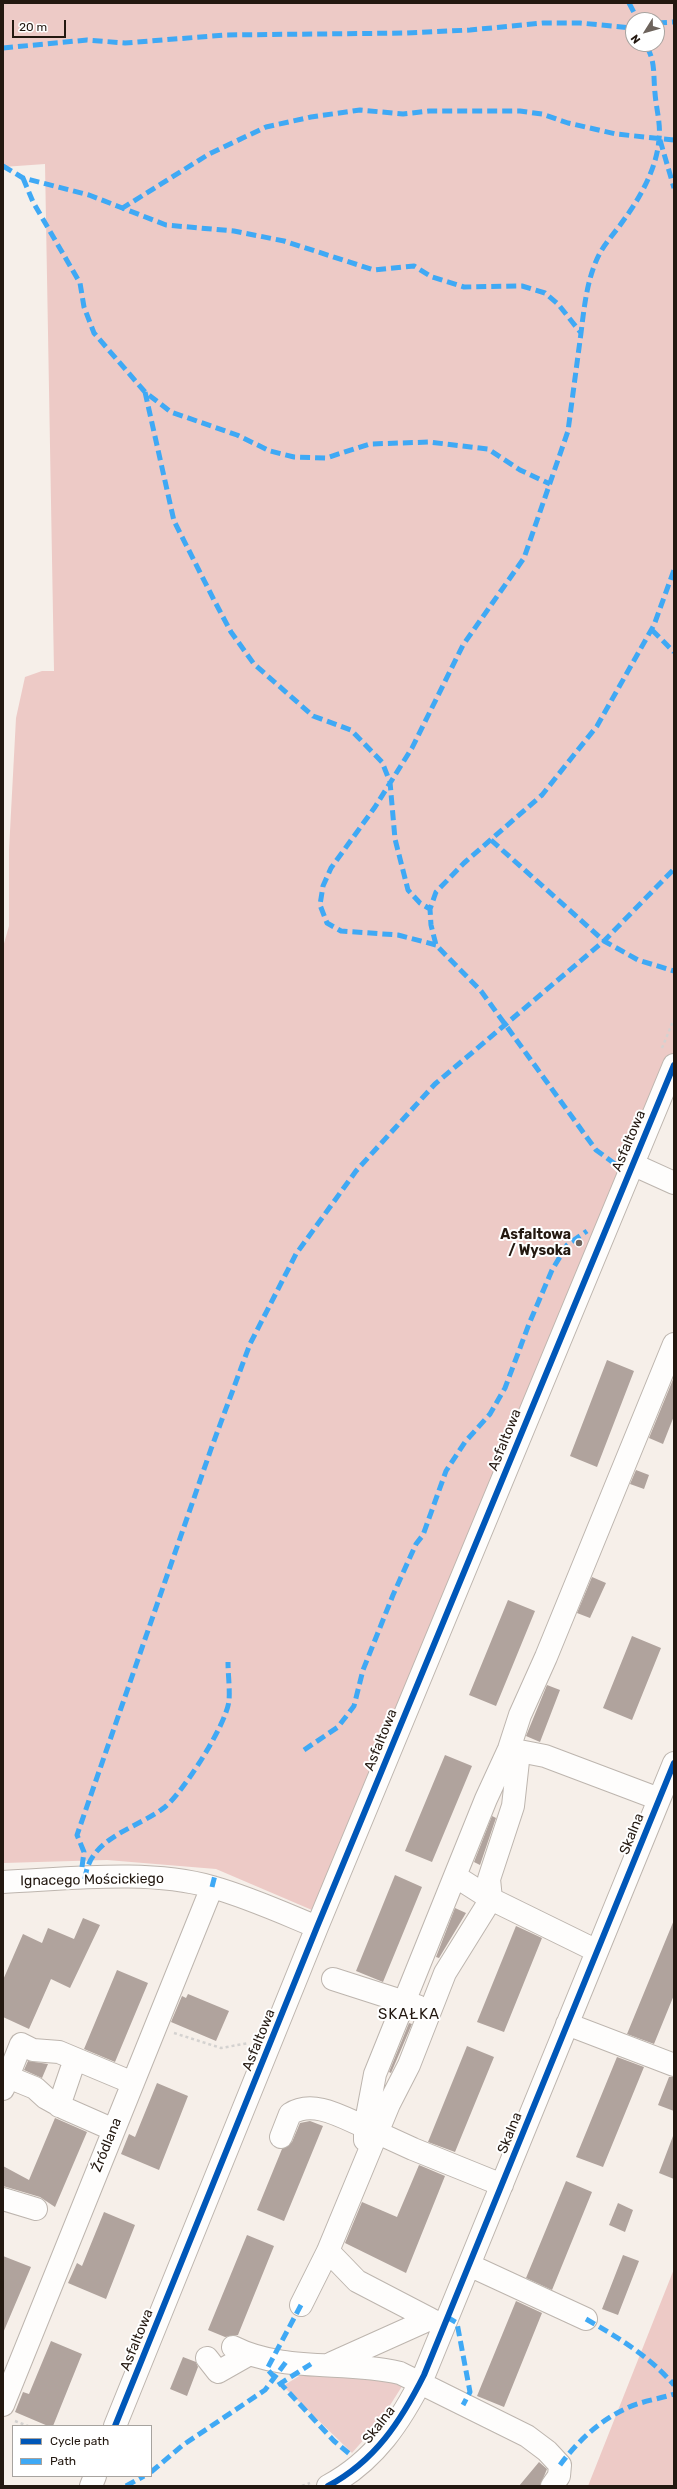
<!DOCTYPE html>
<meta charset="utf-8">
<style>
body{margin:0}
#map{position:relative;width:677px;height:2489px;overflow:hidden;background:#f6efe9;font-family:Rubik,sans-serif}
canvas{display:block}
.frame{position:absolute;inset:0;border:4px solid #231810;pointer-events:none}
.legend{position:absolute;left:12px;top:2425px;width:140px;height:52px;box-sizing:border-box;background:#fff;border:1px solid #a7a39f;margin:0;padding:5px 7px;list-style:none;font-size:12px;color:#231810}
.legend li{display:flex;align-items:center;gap:8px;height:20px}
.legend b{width:20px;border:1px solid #a7a39f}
.north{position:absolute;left:625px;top:12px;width:40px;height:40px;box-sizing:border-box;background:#fff;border:1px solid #a7a39f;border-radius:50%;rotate:233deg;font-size:11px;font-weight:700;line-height:16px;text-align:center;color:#231810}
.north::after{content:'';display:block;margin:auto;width:14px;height:18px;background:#6d635c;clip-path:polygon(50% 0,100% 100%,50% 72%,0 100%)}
.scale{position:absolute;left:12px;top:20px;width:54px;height:18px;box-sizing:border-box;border:2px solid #231810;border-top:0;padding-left:5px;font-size:12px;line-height:14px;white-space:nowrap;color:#231810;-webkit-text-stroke:3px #fff;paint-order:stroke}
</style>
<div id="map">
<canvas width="677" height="2489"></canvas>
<div class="frame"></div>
<ul class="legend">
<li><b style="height:5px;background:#0057b8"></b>Cycle path</li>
<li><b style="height:5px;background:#3fa9f5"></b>Path</li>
</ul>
<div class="north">N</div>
<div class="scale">20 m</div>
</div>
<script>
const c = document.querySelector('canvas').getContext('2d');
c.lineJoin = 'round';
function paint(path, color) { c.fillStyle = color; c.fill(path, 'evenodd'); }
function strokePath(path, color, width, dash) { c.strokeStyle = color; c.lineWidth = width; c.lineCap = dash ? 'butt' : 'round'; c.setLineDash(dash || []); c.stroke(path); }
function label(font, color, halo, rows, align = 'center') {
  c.font = font + ' Rubik,sans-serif'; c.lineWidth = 4; c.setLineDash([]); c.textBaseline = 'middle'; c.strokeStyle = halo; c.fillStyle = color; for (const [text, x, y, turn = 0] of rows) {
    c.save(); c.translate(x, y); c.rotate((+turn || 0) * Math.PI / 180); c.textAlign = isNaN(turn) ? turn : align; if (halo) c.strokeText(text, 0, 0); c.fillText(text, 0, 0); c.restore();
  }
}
paint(new Path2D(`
 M312,2368L406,2380L380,2421L352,2453L283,2386Z`), '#eccdca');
paint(new Path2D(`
 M3,3H674V1072L326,1916L216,1869L107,1860L3,1863V947L9,926V850L16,718L25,677L42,671H54L45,164L3,167ZM633,20H657V44H633Z
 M674,2269V2486H588Z`), '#edcac6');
paint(new Path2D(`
 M607,1360L634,1371L597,1467L570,1456Z
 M674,1377V1416L663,1444L649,1438Z
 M636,1470L649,1475L644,1489L630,1484Z
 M592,1577L606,1583L590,1618L577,1613Z
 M508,1600L535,1611L496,1706L469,1695Z
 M632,1636L661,1648L632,1720L603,1708Z
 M547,1685L560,1690L540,1742L526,1736Z
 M445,1755L472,1766L432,1862L405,1851Z
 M492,1816L496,1818L480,1865L474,1862Z
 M395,1875L422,1887L383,1982L356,1971Z
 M455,1908L466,1913L439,1958L436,1957Z
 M83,1918L100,1925L70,1988L51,1979L29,2029L3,2017V1980L23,1934L42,1943L48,1928L74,1939Z
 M674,1920V1995L654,2044L627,2034Z
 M516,1926L542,1938L504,2032L477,2022Z
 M117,1970L148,1983L115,2062L84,2049Z
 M188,1994L229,2011L216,2041L171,2022L182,1996L186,1998Z
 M409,2023L412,2024L391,2073L389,2072Z
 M467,2046L494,2057L455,2152L428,2142Z
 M617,2057L644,2067L603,2167L576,2157Z
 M28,2061L48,2064L42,2078L24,2070Z
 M669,2077H674V2111L658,2105Z
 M157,2083L188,2096L159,2170L121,2154L129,2134L135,2137Z
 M55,2118L87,2132L55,2207L40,2197L3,2186V2166L29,2180Z
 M310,2121L323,2126L284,2221L257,2210L282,2149L292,2142L300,2123Z
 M673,2136H674V2179L659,2173Z
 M419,2165L445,2176L406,2273L345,2243L362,2202L397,2217Z
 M566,2181L592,2192L552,2290L526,2278Z
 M618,2203L633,2210L625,2232L609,2225Z
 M104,2212L135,2225L106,2299L68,2283L77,2263L82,2266Z
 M247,2235L274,2246L238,2335L225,2337L208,2330Z
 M623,2255L639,2261L618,2315L602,2309Z
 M3,2256L31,2267L3,2333Z
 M516,2301L542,2313L504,2407L477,2396Z
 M51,2341L82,2354L53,2426H48L15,2412L23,2392L29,2394Z
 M183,2357L196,2362L198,2367L187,2396L170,2389Z
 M539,2462L547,2469L540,2486H519Z`), '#b0a39d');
const minor = new Path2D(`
 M632,1164L674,1183
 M509,1749L545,1756L659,1799
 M455,1876L491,1899
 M3,1882C69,1879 148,1869 212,1887C248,1897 283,1913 317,1927
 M491,1899L489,1879L513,1806L519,1752
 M333,1979L417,2006
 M567,2024L674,2065
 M8,2077L35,2088L46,2098L64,2108L114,2130
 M3,2089L21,2044L33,2050L59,2052L133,2083
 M59,2106L73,2065
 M281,2137L290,2114C313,2099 342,2117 365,2127V2140
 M502,2185L413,2149L365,2127L375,2074L486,1799L509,1749L520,1715L546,1657L674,1344
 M3,2199L36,2209
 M328,2251L357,2281L430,2319
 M469,2265L586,2319
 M301,2305L328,2251L389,2104L409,2065L445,1973L491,1899L597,1951
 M233,2347C284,2373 346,2360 400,2373L527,2436L547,2451L560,2465L559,2476L552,2486
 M207,2358L218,2372L248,2355
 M332,2363L430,2319L444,2326
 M3,2405L212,1887
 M115,2426L317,1927L674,1065
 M91,2486L95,2476
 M328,2486C375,2461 401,2421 424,2375L674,1763`);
strokePath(minor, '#bdb5ae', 24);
strokePath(new Path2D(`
 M662,1048L674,1019
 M174,2033L221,2048L249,2043
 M15,2421L28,2426
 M302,2486L310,2483`), '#d4d2d0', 2.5, [3, 3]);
strokePath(minor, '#fefdfc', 22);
strokePath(new Path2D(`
 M629,3L638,20
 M657,23L674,22
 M3,48L87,40L125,43L225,35L407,33L470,30L543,23H580L633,28
 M660,140L674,188
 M3,166L23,178L89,195L166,225L234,231L284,241L374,270L414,266L432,277L464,287L522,286L545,293L558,304L581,333C584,308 587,281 597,259C603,245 614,234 623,221C640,198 657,168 659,139C661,124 656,108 655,93C653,75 656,60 645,44
 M23,178L33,202L80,283L84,307L94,333L145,392L171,412L237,435L270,451L294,457L326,458L370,444L429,442L488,449L520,470L550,484
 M121,209L209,154L266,127L311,117L360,110L403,114L429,111H520L542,114L568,123L616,134L674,140
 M145,392L174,521L214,600L231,632L254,664L313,716L351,730L382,762L390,782L395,839L408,890L420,903L430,909
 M652,630L674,652
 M491,840L604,941L638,960L674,971
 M436,945L398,935L341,931L327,923L320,905L323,886L331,868L375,807L412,748L463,645L524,558L568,431L581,333
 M615,1164L596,1150L481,991L436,945L431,925L430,909L436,892L464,863L542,795L597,726L654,625L674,570
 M304,1750L338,1727L354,1706L363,1670L393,1595L416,1544L423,1535L446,1471L465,1442L490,1414L505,1388L529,1324L552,1270L567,1245L587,1231
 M82,1867L84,1852L77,1835L211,1449L250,1344L296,1254L356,1171L435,1084L604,941L674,869
 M85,1879C89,1837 137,1829 165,1807C184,1791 226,1725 229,1701C230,1689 228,1674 228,1662
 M212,1887L215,1875
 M301,2305L267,2369L334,2441L352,2456
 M447,2317L457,2323L470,2392L463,2405
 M586,2319C619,2338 649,2356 674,2385
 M278,2385L311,2364
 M560,2465C577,2442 600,2420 627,2408C642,2401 659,2399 674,2394
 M151,2472L183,2445L265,2390L286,2362
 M126,2486L144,2476`), '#3fa9f5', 5, [10, 5]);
strokePath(new Path2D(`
 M115,2426L317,1927L674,1065
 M328,2486C375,2461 401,2421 424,2375L674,1763`), '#0057b8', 6);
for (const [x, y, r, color] of [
 [579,1243,4,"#6d635c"]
]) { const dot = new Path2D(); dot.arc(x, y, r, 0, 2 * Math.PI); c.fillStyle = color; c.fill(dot); strokePath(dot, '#fff', 1.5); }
label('14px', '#231810', '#fff', [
 ["Asfaltowa",629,1141,-67],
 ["Asfaltowa",505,1440,-68],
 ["Asfaltowa",381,1740,-68],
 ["Skalna",632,1834,-68],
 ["Ignacego Mościckiego",92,1880,-1],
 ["Asfaltowa",259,2040,-68],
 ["Skalna",510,2133,-68],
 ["Źródlana",107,2145,-68],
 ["Asfaltowa",137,2340,-68],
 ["Skalna",379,2425,-52]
]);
label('bold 14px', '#231810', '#fff', [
 ["Asfaltowa",571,1235],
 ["/ Wysoka",571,1251]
], 'right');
c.letterSpacing = '1px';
label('15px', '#231810', '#fff', [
 ["SKAŁKA",409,2015]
]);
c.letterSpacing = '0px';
</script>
